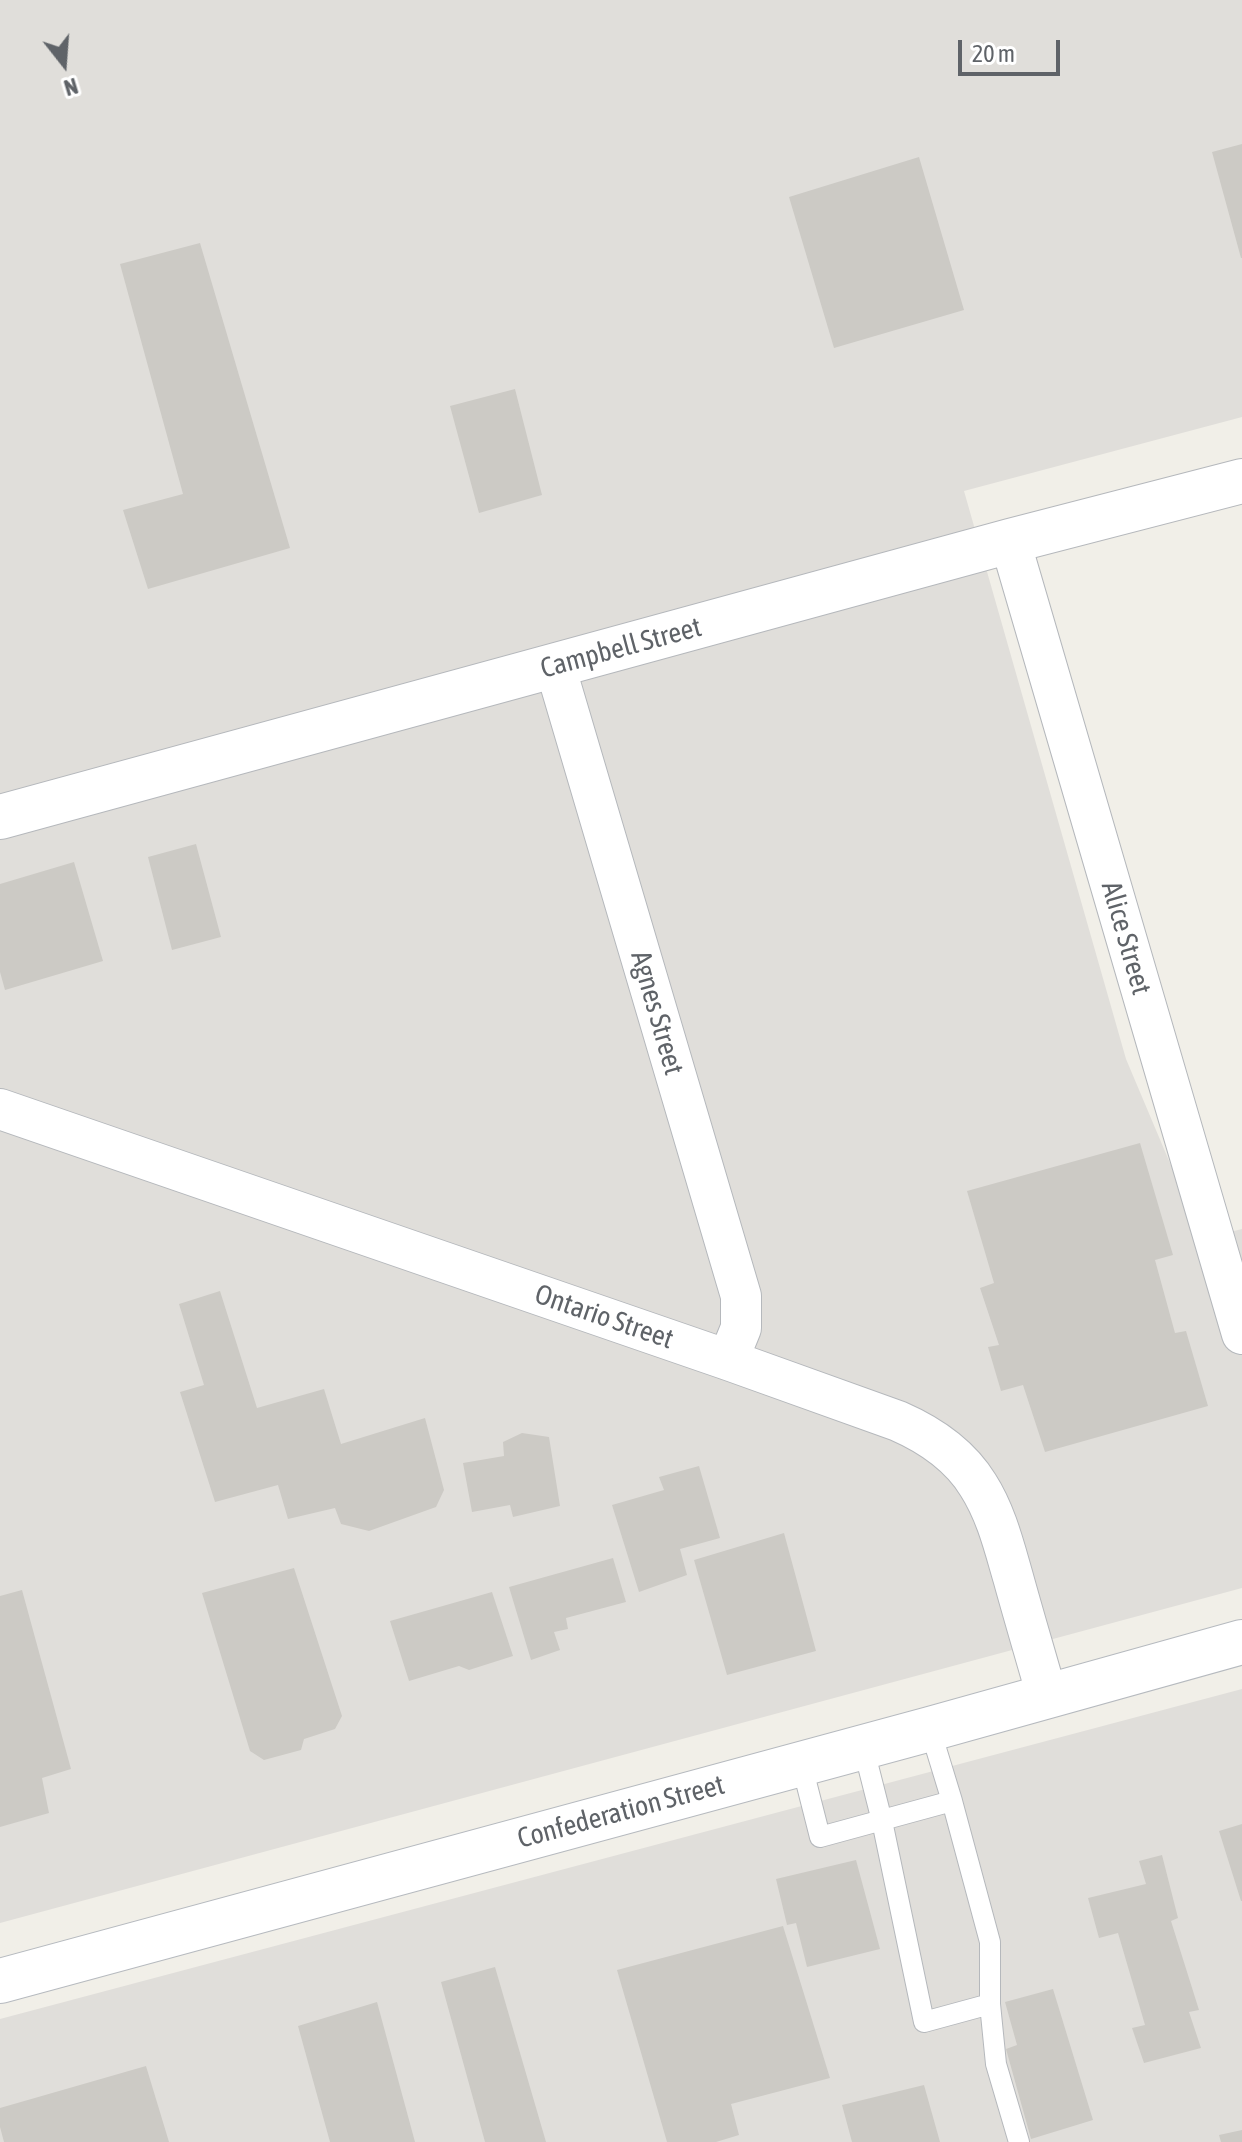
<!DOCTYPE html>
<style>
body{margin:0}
#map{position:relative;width:1242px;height:2142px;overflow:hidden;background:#f1efe8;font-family:"Asap Condensed",sans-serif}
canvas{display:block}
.north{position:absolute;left:24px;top:24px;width:80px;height:80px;-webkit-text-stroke:6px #fff;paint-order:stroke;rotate:163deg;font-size:22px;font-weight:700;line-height:32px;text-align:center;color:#5f6368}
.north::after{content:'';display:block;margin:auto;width:28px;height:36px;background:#5f6368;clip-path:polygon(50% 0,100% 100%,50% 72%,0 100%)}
.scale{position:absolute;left:958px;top:40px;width:102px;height:36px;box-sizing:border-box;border:4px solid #5f6368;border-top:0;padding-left:10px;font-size:24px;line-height:28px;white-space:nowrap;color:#5f6368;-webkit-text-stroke:6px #fff;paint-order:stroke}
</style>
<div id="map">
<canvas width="1242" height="2142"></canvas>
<div class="north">N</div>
<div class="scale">20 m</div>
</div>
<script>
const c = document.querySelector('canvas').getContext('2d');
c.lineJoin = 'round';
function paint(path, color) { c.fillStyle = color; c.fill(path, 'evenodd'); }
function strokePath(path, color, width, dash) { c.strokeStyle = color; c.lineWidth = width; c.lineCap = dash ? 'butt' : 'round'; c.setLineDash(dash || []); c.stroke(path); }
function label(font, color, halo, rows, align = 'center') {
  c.font = font + ' "Asap Condensed",sans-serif'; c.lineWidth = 6; c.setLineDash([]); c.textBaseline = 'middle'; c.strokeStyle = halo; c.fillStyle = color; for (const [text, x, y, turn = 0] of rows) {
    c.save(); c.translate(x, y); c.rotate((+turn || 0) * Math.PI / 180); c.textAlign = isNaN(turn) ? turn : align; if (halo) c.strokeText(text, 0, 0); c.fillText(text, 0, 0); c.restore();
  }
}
paint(new Path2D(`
 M0,0H1242V417L964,491L1126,1059L1202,1239L1242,1229V1588L0,1923Z
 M1242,1689V2142H0V2019Z`), '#e0deda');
paint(new Path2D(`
 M1242,144V258H1241L1212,152Z
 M919,157L964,310L834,348L789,197Z
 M200,243L290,548L148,589L123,510L183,494L120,264Z
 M515,389L542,495L479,513L450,406Z
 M196,844L221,937L172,950L148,857Z
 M74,862L103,961L5,990L0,972V884Z
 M1140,1143L1173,1255L1155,1260L1175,1333L1186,1331L1208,1406L1045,1452L1023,1385L1001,1391L988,1347L999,1345L980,1288L994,1283L967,1191Z
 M220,1291L257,1408L324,1389L341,1444L425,1418L444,1490L436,1507L369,1531L341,1524L335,1508L288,1519L278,1485L215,1502L180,1392L204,1385L179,1304Z
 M522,1433L549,1437L560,1506L513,1517L510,1505L472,1512L463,1463L504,1456L503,1442Z
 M699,1466L720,1538L680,1549L687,1575L639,1592L612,1505L664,1490L659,1477Z
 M784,1533L816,1651L727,1675L694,1560Z
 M613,1558L626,1602L566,1618L568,1629L554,1632L560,1650L531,1660L509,1587Z
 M294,1568L342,1716L335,1729L304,1739L301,1750L264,1760L250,1751L202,1593Z
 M22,1590L71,1769L42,1778L49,1813L0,1827V1596Z
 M492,1592L513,1656L469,1670L459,1666L409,1681L390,1621Z
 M1242,1824V1901H1241L1219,1831Z
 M1162,1855L1178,1918L1171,1921L1199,2010L1189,2012L1201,2048L1144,2063L1132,2028L1145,2025L1118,1933L1099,1938L1088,1898L1146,1884L1139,1861Z
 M856,1860L880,1949L807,1967L796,1923L787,1925L776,1879Z
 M783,1926L830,2078L731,2104L739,2135L716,2142H667L617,1970Z
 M495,1967L546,2142H485L441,1982Z
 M1053,1989L1093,2120L1031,2139L1006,2049L1017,2045L1005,2002Z
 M377,2002L415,2142H330L298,2026Z
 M146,2066L169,2142H4L0,2127V2108Z
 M924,2085L940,2142H852L842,2105Z
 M1242,2130V2142H1221L1219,2135Z`), '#cccac5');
const service = new Path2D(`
 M863,1746L882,1821L924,2022L990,2004
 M801,1762L820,1837L952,1801L930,1729
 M952,1801L990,1942V2004L996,2064L1019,2142`);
const minor = new Path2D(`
 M1010,541L1242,1334
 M555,666L741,1296V1328L728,1360
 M0,1109L728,1360L898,1421C930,1435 959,1454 978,1485C996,1513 1004,1546 1013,1577C1024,1617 1036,1657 1047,1696`);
const tertiary = new Path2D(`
 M0,817L1010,541L1242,481`);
const secondary = new Path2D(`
 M0,1981L930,1729L1242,1642`);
strokePath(service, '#b5b8bc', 22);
strokePath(minor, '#b5b8bc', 42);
strokePath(tertiary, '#b5b8bc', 46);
strokePath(secondary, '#b6babf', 46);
strokePath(service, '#fff', 20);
strokePath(minor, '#fff', 40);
strokePath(tertiary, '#fff', 44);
strokePath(secondary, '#fff', 44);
label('28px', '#5f6368', '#fff', [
 ["Campbell Street",621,648,-15],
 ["Alice Street",1126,938,74],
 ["Agnes Street",657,1013,74],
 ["Ontario Street",604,1317,19],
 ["Confederation Street",621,1812,-15]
]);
</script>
